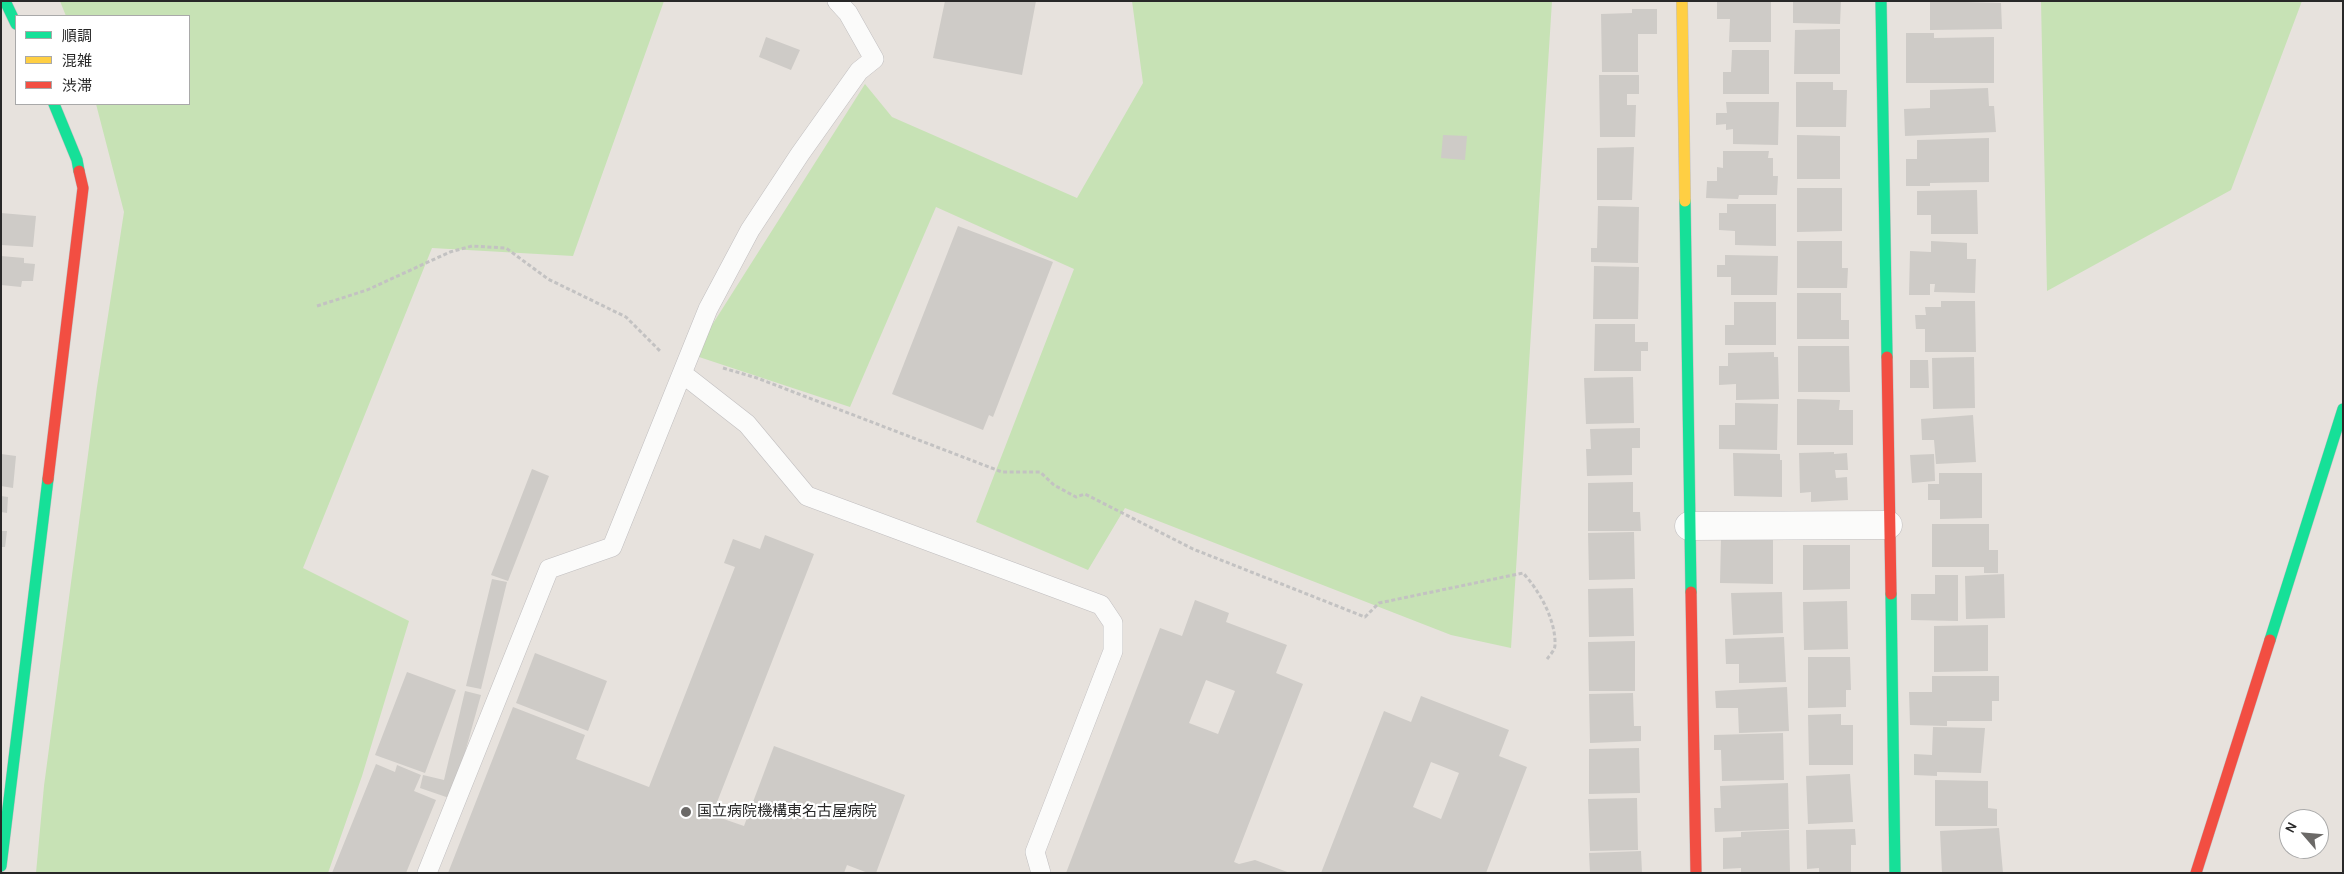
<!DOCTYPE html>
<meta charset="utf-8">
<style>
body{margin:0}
#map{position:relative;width:2344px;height:874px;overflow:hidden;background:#e7e2dd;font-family:Karla,"Noto Sans JP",sans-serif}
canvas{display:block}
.frame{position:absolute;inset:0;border:2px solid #282828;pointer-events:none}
.legend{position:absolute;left:15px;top:15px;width:175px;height:90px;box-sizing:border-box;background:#fff;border:1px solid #a9a9a9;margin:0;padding:6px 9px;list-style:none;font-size:15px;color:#282828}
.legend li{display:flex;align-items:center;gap:10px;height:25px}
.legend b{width:25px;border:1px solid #a9a9a9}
.north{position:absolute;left:2279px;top:809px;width:50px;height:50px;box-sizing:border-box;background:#fff;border:1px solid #a9a9a9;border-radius:50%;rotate:297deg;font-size:14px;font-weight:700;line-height:20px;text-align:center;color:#282828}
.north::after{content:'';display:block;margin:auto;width:18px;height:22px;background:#6b6967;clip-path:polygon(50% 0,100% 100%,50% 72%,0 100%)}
</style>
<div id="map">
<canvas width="2344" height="874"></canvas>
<div class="frame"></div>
<ul class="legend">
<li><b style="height:6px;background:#16e098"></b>順調</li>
<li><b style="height:6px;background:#ffcf43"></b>混雑</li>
<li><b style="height:6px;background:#f24e42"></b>渋滞</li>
</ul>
<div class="north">N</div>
</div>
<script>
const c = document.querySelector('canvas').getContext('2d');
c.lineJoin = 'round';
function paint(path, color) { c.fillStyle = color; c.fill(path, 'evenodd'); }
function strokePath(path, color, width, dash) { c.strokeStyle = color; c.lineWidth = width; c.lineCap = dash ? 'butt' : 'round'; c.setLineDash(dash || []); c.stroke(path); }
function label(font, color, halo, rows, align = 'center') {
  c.font = font + ' Karla,"Noto Sans JP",sans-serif'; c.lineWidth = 4.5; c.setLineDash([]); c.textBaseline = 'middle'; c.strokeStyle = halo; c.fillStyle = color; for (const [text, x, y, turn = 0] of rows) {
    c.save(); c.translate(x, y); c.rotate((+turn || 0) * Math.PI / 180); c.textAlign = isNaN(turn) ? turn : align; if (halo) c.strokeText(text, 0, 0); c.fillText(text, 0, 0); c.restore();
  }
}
paint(new Path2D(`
 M60,1H664L573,256L432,248L303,568L409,621L362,776L328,873H36L44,786L97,387L124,212L96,104H189V16H66Z
 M1132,1H1552L1511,648L1451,635L1125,508L1088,570L976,522L1074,269L936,207L850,407L693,355L865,84L892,117L1077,198L1143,83Z
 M2041,1H2302L2231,190L2047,291Z`), '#c7e2b5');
paint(new Path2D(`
 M945,1H1036L1022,75L933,58Z
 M1717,1H1771V42H1729L1730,19H1717Z
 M1793,1H1841L1840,24L1793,23Z
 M1930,1L2001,3L2002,29L1930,30Z
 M1632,9H1657V34H1638V72H1602L1601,14L1632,13Z
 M1840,29V74H1794L1795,30Z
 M1906,33H1934V38L1994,37V83H1906Z
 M766,37L800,50L791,70L759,57Z
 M1732,50H1769V94H1723V72H1731Z
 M1599,75H1639V94H1627V105H1636L1635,137H1600Z
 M1796,82H1833V90H1847L1846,127H1796Z
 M1988,88L1989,106H1994L1996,132L1905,136L1904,109L1930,108V90Z
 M1726,102H1779L1778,145L1733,144V129L1726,130V124L1716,125V113H1727Z
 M1443,135L1467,136L1465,160L1441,158Z
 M1797,135L1840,136V179H1797Z
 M1989,138V182L1930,183V186H1906V159H1917V140Z
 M1634,147L1632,200H1597V148Z
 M1723,151H1769L1768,158H1773V176H1778L1777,195H1739L1738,199L1706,198L1707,181H1717V167L1723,168Z
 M1797,188H1842V231L1797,232Z
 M1977,190L1978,234H1931V215H1917V191Z
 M1727,204H1776V246L1735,245V231L1719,230V213H1727Z
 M1598,206L1639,207L1638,263L1591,262V248H1597Z
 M1,213L36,216L33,247L1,245Z
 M958,226L1053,262L993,417L989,415L983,430L892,394Z
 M1797,241H1842V268H1848L1847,288H1797Z
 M1931,241L1967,243V259H1976L1975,293L1934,292L1935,284H1930V295H1909L1910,251L1931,252Z
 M1725,255L1778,256L1777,295H1731V277H1717V265H1725Z
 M1,256L24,258V263L35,264L33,281H22L21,287L1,285Z
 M1594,266L1639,267L1638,319H1593Z
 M1797,293H1841V320H1849V339H1797Z
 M1941,301H1975L1976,352H1925V329H1916L1915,315H1926L1925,307H1941Z
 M1734,302H1776V345H1725V325H1734Z
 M1595,324H1635V342H1648V351H1641V371H1594Z
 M1798,346H1849L1850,392H1798Z
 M1774,352V357H1778L1779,399L1736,400V384L1719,385V366H1728V353Z
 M1974,357L1975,408L1933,409L1932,358Z
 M1910,360H1928L1929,388H1910Z
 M1633,377L1634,423L1586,424L1584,378Z
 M1797,399L1840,400L1839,410H1853V445H1797Z
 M1735,403L1778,404L1777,450L1719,449V425H1735Z
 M1973,415L1976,462L1936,464L1934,440H1922L1921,419Z
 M1640,428V448H1632V475L1587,476L1586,449H1591L1590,429Z
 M1834,452V454L1847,453L1848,470H1835L1836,478L1847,477L1848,500L1811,502V492L1800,493L1799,453Z
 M1733,453L1780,454V460H1782V497L1734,496Z
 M1,454L16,456L13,488L1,486Z
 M1934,454L1935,481L1912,483L1910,455Z
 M532,469L549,476L508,581L491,575Z
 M1939,473H1982V518L1940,519V500H1928V484H1939Z
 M1633,482V512H1640L1641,531H1588V483Z
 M1,496L8,497L7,513L1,512Z
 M1932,524H1989V550H1998V573H1984V567H1932Z
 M1,531H7L5,547H1Z
 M1634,532L1635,579L1589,580L1588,533Z
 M765,535L814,554L712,815L744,826L774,746L905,795L876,873H868L847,865L844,873H448L513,707L585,735L576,759L649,787L735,567L724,563L733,539L760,549Z
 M1721,539L1773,540V584L1720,583Z
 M1803,545H1850V589L1803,590Z
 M2004,574L2005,618L1966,619L1965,576Z
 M1935,575H1958V621L1911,620V594H1935Z
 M492,579L507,582L481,689L466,686Z
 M1633,588L1634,636L1589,637L1588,589Z
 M1782,592L1783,633L1733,635L1731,593Z
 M1195,600L1229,613L1226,622L1287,645L1276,673L1303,684L1234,862L1239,864L1255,860L1290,873H1066L1160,628L1182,636ZM1206,680L1235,691L1218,734L1189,723Z
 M1847,601L1848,649L1804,650L1803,602Z
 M1988,625V671L1934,672V626Z
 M1784,637L1786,682L1739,683V664H1726L1725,639Z
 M1635,641V691H1589L1588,642Z
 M535,653L607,681L588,731L516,703Z
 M1808,657H1850L1851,690H1846V707L1808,708Z
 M407,672L456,690L425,773L375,755Z
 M1932,676H1999V701H1992V721H1947V726L1910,725L1909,692H1932Z
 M1787,687L1789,731L1739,733L1738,708H1716L1715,691Z
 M465,691L481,695L452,799L420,788L423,775L444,780Z
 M1633,693L1634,726H1641V741L1590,743L1589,694Z
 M1421,696L1509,730L1499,756L1527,767L1486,873H1321L1384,711L1411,722ZM1431,762L1459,773L1441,819L1413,807Z
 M1841,714V725H1853V765H1809L1808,715Z
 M1933,727L1985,728L1981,773L1937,772V776L1914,775V754L1932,755Z
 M1783,733L1784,780L1722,781L1721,750H1714V735Z
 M1639,748L1640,793L1589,794V749Z
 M376,764L395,772L397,765L421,775L414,791L436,800L406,873H332Z
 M1850,774L1853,822L1808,824L1806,776Z
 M1935,780L1988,781V808L1997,809V826H1935Z
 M1788,783L1789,829L1715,832L1714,808H1721L1720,786Z
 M1637,798L1638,850L1590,851L1588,799Z
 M1999,828L2003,873H1942L1940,831Z
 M1855,829L1856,845H1851V873H1819V868L1807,869L1806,830Z
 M1789,830L1790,873H1741V868L1723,869V838L1741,837V832Z
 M1641,851L1642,873H1590L1589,853Z`), '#cecbc7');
const lane = new Path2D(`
 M683,374L747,424L807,496L1101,605L1113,623V651L1035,852L1041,873
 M427,873L549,569L612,547L708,309L750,230L800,154L859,71L874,59L848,13L837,1`);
const street = new Path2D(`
 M1689,526L1888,525`);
const fast = new Path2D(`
 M5,1L16,24
 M1881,1L1887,357
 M54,104L77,160L79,171
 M1685,201L1691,592
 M1891,594L1895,873
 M2270,640L2343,409
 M1,866L48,479`);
const slow = new Path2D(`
 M1682,1L1685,201`);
const jam = new Path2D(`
 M1887,357L1891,594
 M48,479L83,188L79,171
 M1691,592L1696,873
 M2196,873L2270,640`);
strokePath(lane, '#c0bebf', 20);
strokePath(street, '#c0bebf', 29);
strokePath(fast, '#c0bebf', 12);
strokePath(slow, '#c0bebf', 12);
strokePath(jam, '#c0bebf', 12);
strokePath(new Path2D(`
 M317,306L367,290L450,252L472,246L506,248L548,279L626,317L661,352
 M723,368L757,378L1002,472H1040L1054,485L1076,497L1085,494L1193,549L1365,617L1379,603L1523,573C1539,590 1556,620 1555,645C1555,650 1550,655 1547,659`), '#c3c2c2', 3, [4, 2.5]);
strokePath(lane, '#fbfbfa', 19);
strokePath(street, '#fbfbfa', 28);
strokePath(fast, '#16e098', 11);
strokePath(slow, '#ffcf43', 11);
strokePath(jam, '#f24e42', 11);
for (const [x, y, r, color] of [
 [686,812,6,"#6b6967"]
]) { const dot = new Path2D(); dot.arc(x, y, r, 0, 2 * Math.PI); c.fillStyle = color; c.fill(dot); strokePath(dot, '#fff', 2); }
label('15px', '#282828', '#fff', [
 ["国立病院機構東名古屋病院",697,812]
], 'left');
</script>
